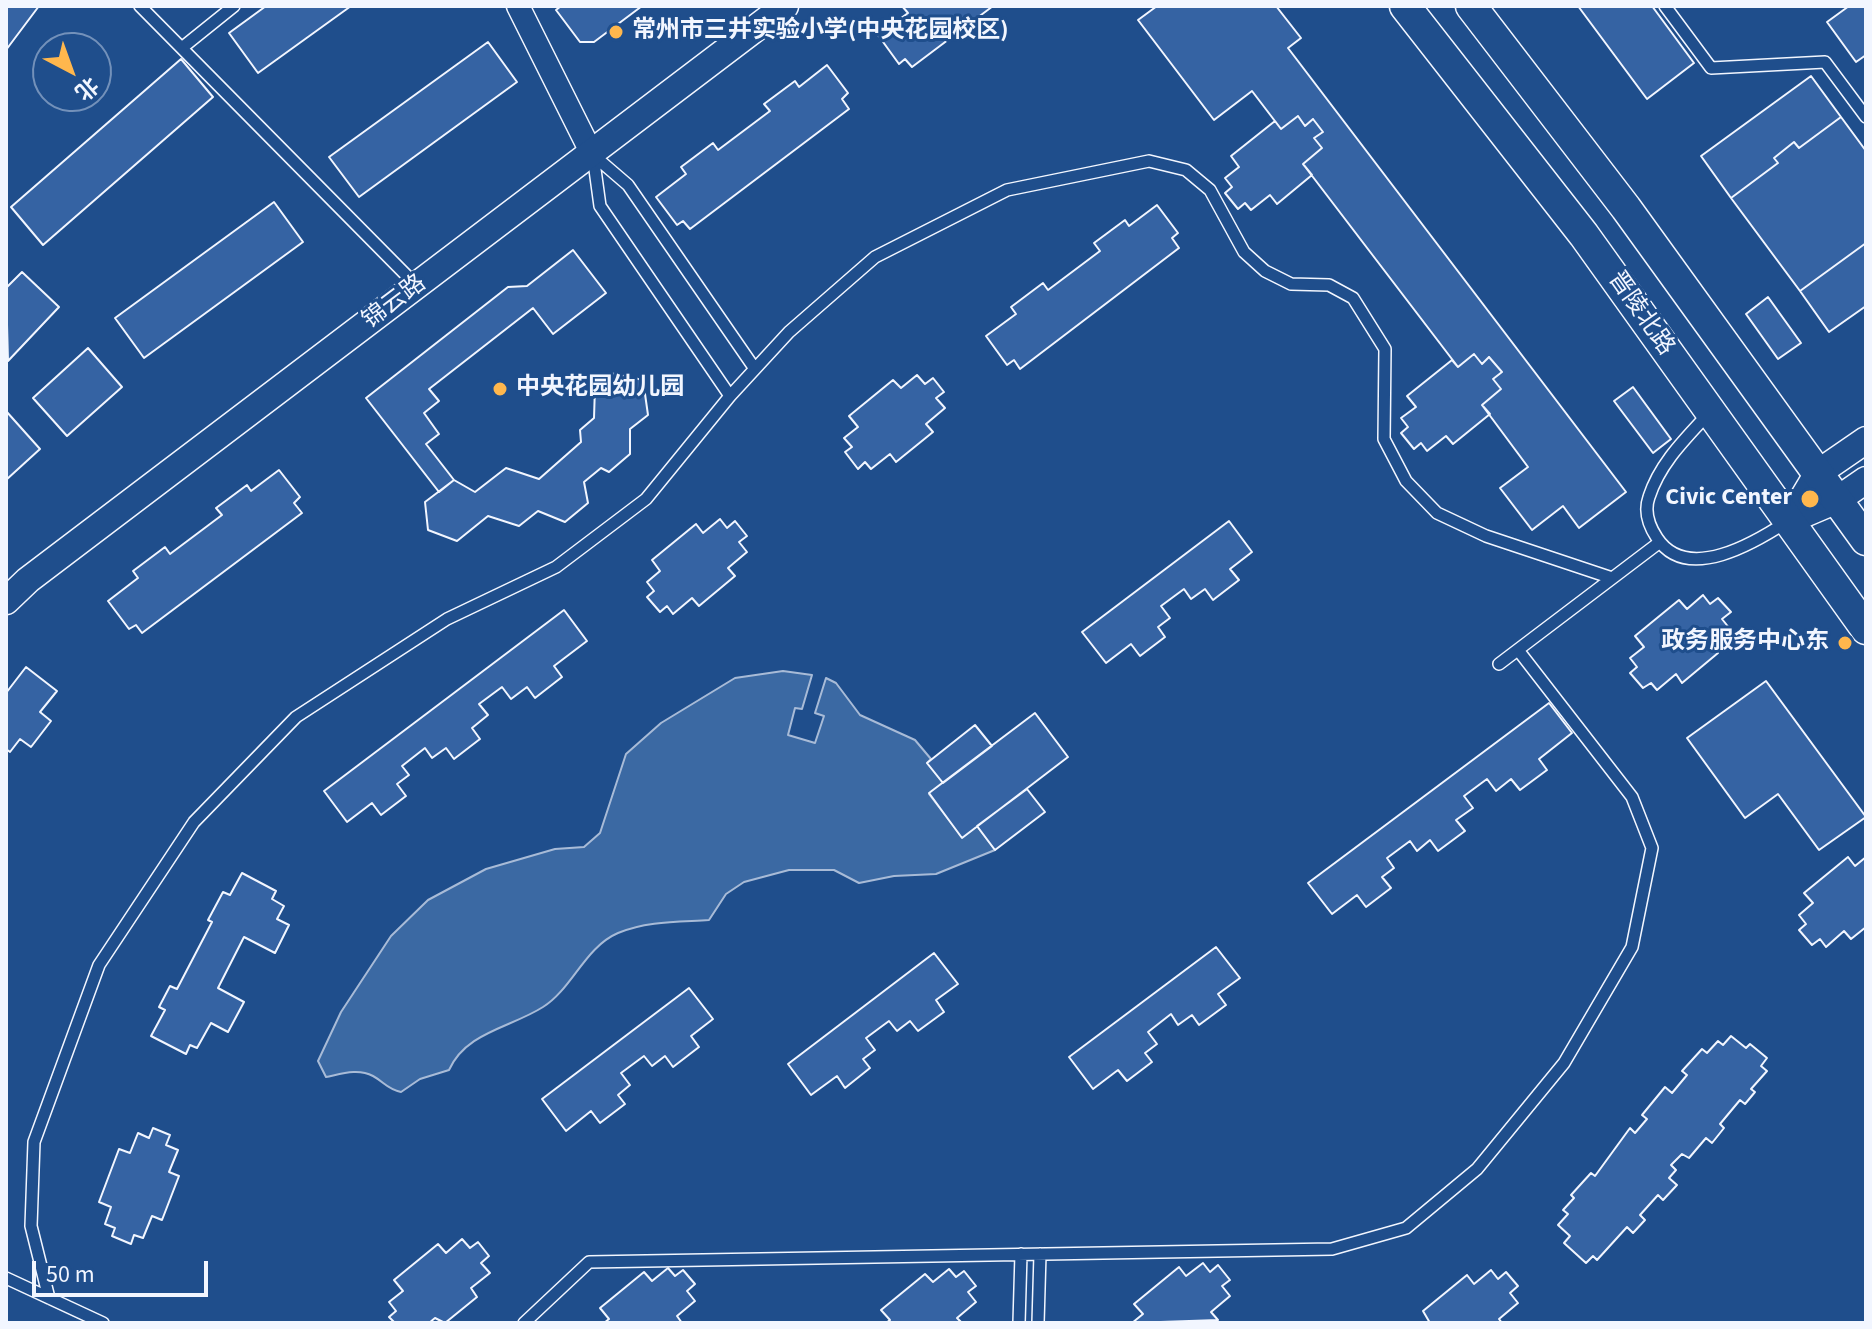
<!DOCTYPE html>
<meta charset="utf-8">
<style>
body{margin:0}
#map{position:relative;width:1872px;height:1329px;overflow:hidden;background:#1f4e8c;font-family:"Source Sans 3","Noto Sans SC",sans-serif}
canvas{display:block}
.frame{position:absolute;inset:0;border:8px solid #f2f6ff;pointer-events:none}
.north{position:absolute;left:32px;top:32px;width:80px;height:80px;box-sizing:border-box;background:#1f4e8c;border:2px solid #7391ba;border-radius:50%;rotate:139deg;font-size:22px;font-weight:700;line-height:32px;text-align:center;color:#f2f6ff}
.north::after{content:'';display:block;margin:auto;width:28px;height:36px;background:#ffb74d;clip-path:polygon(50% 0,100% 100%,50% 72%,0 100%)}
.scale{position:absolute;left:32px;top:1261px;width:176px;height:36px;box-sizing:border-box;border:4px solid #f2f6ff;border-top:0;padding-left:10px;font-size:24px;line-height:28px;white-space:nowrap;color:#f2f6ff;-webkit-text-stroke:6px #1f4e8c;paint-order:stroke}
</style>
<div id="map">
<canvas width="1872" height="1329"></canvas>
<div class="frame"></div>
<div class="north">北</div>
<div class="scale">50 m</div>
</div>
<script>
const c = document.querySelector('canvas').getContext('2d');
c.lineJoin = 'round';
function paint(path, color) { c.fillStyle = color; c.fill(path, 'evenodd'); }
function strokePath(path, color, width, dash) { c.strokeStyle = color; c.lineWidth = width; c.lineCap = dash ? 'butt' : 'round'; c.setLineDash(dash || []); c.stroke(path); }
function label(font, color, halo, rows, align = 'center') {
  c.font = font + ' "Source Sans 3","Noto Sans SC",sans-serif'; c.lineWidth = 6; c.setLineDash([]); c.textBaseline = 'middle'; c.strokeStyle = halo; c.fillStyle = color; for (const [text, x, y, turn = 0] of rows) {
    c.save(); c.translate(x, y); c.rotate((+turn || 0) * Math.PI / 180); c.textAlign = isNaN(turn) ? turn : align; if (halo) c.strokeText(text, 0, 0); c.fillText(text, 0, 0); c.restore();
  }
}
const water = new Path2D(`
 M783,671L812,675L802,709L795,708L788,735L815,743L824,716L815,713L826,678L836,683L860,715L915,740L931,759L927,763L943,783L929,794L962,837L977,826L995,850L936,874L894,876L859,883L834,870H789L744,882L726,894L709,920C678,922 647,921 618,933C585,947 572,989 543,1007C510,1028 466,1032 449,1070L420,1079L401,1092C387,1089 384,1082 373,1076C358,1068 341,1074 326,1077L318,1061L341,1012L391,936L428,900L486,869L555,849L584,847L600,833L626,754L661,723L735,678Z`);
paint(water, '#3b69a3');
strokePath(water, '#a8bbd7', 2);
const building = new Path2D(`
 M6,6H39L6,50Z
 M266,6H351L258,73L229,33Z
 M561,6H642L594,42H580L556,10Z
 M902,6H993L912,67L905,59L899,64L878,35L908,13Z
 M1157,6H1276L1301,38L1288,48L1626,492L1579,528L1563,506L1532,530L1500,488L1528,467L1482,405L1501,389L1493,379L1502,372L1489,357L1482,364L1474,354L1458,367L1303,164L1322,148L1314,138L1323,132L1313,119L1305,126L1298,116L1281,129L1252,91L1214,120L1138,20Z
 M1578,6H1652L1694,63L1647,99Z
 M1849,6H1866V55L1856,62L1827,22Z
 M488,42L517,82L359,197L329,157Z
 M181,59L213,97L43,245L11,207Z
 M827,65L848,93L842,99L849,109L690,229L683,221L677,225L656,197L686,174L681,167L713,143L718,150L770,111L764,104L795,81L799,87Z
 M1811,76L1841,117L1799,148L1794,142L1774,158L1778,163L1731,198L1701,156Z
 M1298,116L1305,126L1313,119L1323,132L1314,138L1322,148L1303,164L1312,175L1277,204L1270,195L1251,210L1245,203L1238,209L1225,193L1232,187L1225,178L1239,167L1231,156L1275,121L1281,129Z
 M1841,117L1866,151V243L1800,291L1731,198L1778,163L1774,158L1794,142L1799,148Z
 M274,202L303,242L144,358L115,318Z
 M1157,205L1178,233L1172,238L1179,248L1020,369L1014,360L1007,365L986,336L1016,314L1011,307L1043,283L1048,290L1100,251L1094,243L1125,220L1129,226Z
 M1866,243V306L1829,332L1800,291Z
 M573,250L606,293L553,334L533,308L429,389L439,401L424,413L439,434L426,444L454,480L439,492L366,398L508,287L527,286Z
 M22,272L59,307L8,361L6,288Z
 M1768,297L1801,343L1778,359L1746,314Z
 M88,348L122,387L67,436L33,398Z
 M1474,354L1482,364L1489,357L1502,372L1493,379L1501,389L1482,405L1490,414L1453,444L1446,436L1427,451L1421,443L1414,449L1401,433L1408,427L1401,418L1416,407L1407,396L1452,360L1458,367Z
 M610,373L643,380L648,415L630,429V454L609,472L601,468L584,482L588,503L565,522L538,511L519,526L488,516L457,541L428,530L425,502L454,480L475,492L506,468L539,479L581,442L580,430L594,418L595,386Z
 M917,375L925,384L933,378L944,392L936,398L945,408L926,424L933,432L896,462L890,454L871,469L865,462L858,469L845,452L852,447L844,438L858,427L849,416L893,380L901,388Z
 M1633,387L1671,439L1653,453L1614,401Z
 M6,411L40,449L6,480Z
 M279,470L300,497L294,503L302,513L142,633L136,625L129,629L108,601L138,578L133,571L165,547L170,554L222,515L216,508L247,485L251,491Z
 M720,519L727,528L735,521L747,536L739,542L747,552L728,568L735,576L699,606L692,598L673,614L667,606L660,612L647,597L654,591L647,582L660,571L652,560L696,524L703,533Z
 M1229,521L1252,552L1230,569L1239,580L1213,600L1205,589L1191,599L1184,589L1161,606L1170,618L1158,627L1165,637L1140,656L1131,644L1106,663L1082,632Z
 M1703,595L1710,604L1718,598L1731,612L1722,619L1730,629L1712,645L1718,653L1682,683L1676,674L1657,690L1651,683L1643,688L1630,673L1637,667L1630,658L1644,647L1635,636L1679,600L1687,609Z
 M564,610L587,641L554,666L562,677L535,698L527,687L511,699L502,687L479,704L488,715L472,728L480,739L454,759L446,748L432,758L425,748L402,766L409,775L397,784L406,796L381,815L372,803L347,822L324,791Z
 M26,667L57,691L40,712L51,721L31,747L20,739L10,752L6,749V693Z
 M1766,681L1866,817L1819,850L1778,794L1745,818L1687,738Z
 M1549,703L1572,733L1539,759L1547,770L1520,790L1511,779L1496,791L1487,779L1464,796L1473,808L1456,820L1465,831L1438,851L1430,840L1417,851L1410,841L1387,858L1394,868L1382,877L1391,888L1366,907L1357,895L1332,914L1308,883Z
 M1035,713L1068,757L962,838L929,793Z
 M975,725L992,746L943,783L927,763Z
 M1027,789L1045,812L995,850L977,826Z
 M1848,857L1855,866L1866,857V927L1851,939L1844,931L1826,947L1820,939L1812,945L1799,930L1806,924L1799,915L1813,903L1804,893Z
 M242,873L276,891L272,899L284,906L277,919L289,925L275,953L244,937L218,988L244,1002L228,1032L211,1023L197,1048L190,1045L186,1054L151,1036L165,1010L159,1007L170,986L177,989L212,922L208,920L223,892L230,895Z
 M1216,947L1240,978L1218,994L1226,1005L1199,1025L1192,1015L1178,1025L1171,1014L1148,1032L1157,1044L1145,1053L1152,1062L1127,1081L1118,1070L1093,1089L1069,1057Z
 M934,953L958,984L936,1000L944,1012L918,1031L910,1021L897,1031L889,1021L866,1038L875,1050L863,1059L870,1068L845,1088L837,1076L811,1095L788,1064Z
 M689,988L713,1019L691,1036L699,1047L673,1067L665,1056L652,1066L644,1056L621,1073L630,1085L618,1095L625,1104L600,1123L591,1111L566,1131L542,1099Z
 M1731,1036L1746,1048L1750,1044L1767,1058L1761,1066L1767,1071L1751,1089L1755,1092L1745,1104L1740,1100L1720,1124L1724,1128L1712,1143L1706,1138L1689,1158L1682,1154L1671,1165L1676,1170L1669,1178L1677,1185L1663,1200L1658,1195L1640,1215L1645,1220L1633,1233L1627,1227L1597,1260L1593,1256L1586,1263L1564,1243L1570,1236L1558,1225L1568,1214L1563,1210L1574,1198L1571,1195L1591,1173L1595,1176L1630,1128L1635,1133L1647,1119L1642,1115L1665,1087L1672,1093L1687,1075L1682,1071L1702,1049L1707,1053L1718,1041L1723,1045Z
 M153,1128L170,1135L166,1145L178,1150L169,1172L179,1176L162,1220L152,1216L143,1238L134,1235L131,1244L112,1236L115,1228L105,1224L111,1207L99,1202L119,1149L130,1153L138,1133L149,1138Z
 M462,1239L470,1248L478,1242L489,1256L481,1263L490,1273L471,1288L477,1297L445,1323L435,1318L429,1323H395L389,1317L396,1311L389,1302L403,1291L394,1280L438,1244L446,1253Z
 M1203,1263L1210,1272L1218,1265L1230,1280L1222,1286L1230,1296L1211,1312L1218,1320L1132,1323L1143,1314L1134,1304L1179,1267L1186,1276Z
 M668,1268L675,1276L683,1270L695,1284L687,1291L695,1301L677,1316L682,1323H604L609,1319L600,1308L644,1272L652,1281Z
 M949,1269L956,1277L964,1271L976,1286L968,1292L976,1302L957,1318L962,1323H886L890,1320L881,1310L925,1274L933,1282Z
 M1491,1270L1498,1279L1506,1272L1518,1286L1510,1293L1518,1303L1499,1319L1502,1323H1430L1423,1311L1467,1275L1474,1284Z`);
paint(building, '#3563a3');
strokePath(building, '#f2f6ff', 2);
const service = new Path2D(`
 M140,6L417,286
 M1665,6L1711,68L1825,62L1866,117
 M183,47L234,6
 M592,154L628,185L755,369
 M593,155L600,206L730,396
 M1709,413C1685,439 1660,463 1649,497C1644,511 1649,526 1657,538C1687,584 1756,542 1788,521
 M1499,664L1660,542
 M6,1278L103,1323
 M49,1298L31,1226L34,1142L99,965L194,822L296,717L447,619L556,567L646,499L730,396L789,332L875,257L1007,190L1149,161L1186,170L1210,190L1244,252L1265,271L1291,284L1329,285L1353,298L1385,349L1384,439L1406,481L1437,513L1486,536L1612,578
 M524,1323L589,1262L1332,1249L1406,1228L1477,1169L1564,1063L1632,947L1652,848L1632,797L1518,650
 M1019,1323L1021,1254
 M1038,1323L1040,1254`);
const minor = new Path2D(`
 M518,6L592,154`);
const tertiary = new Path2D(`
 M1790,520L1818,473L1866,440
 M1790,520L1837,500L1866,480
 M6,601L28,580L785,6`);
const secondary = new Path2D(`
 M1405,6L1584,235L1866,629
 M1471,6L1626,208L1866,540`);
strokePath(service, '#f2f6ff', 14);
strokePath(minor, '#f2f6ff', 25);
strokePath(tertiary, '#f2f6ff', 29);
strokePath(secondary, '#f2f6ff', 33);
strokePath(service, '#1f4e8c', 11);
strokePath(minor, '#1f4e8c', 22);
strokePath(tertiary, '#1f4e8c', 26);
strokePath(secondary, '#1f4e8c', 30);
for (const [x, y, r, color] of [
 [616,32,8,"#ffb74d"],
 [500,389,8,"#ffb74d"],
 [1810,499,10,"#ffb74d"],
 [1845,643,8,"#ffb74d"]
]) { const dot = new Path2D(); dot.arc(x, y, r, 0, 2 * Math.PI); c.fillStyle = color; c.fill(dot); strokePath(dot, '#1f4e8c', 3); }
label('bold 24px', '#f2f6ff', '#1f4e8c', [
 ["常州市三井实验小学(中央花园校区)",632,32],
 ["中央花园幼儿园",516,389],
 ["Civic Center",1792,499,"right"],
 ["政务服务中心东",1829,643,"right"]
], 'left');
label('24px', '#f2f6ff', '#1f4e8c', [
 ["锦云路",395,303,-37],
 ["晋陵北路",1640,314,55]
]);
</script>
